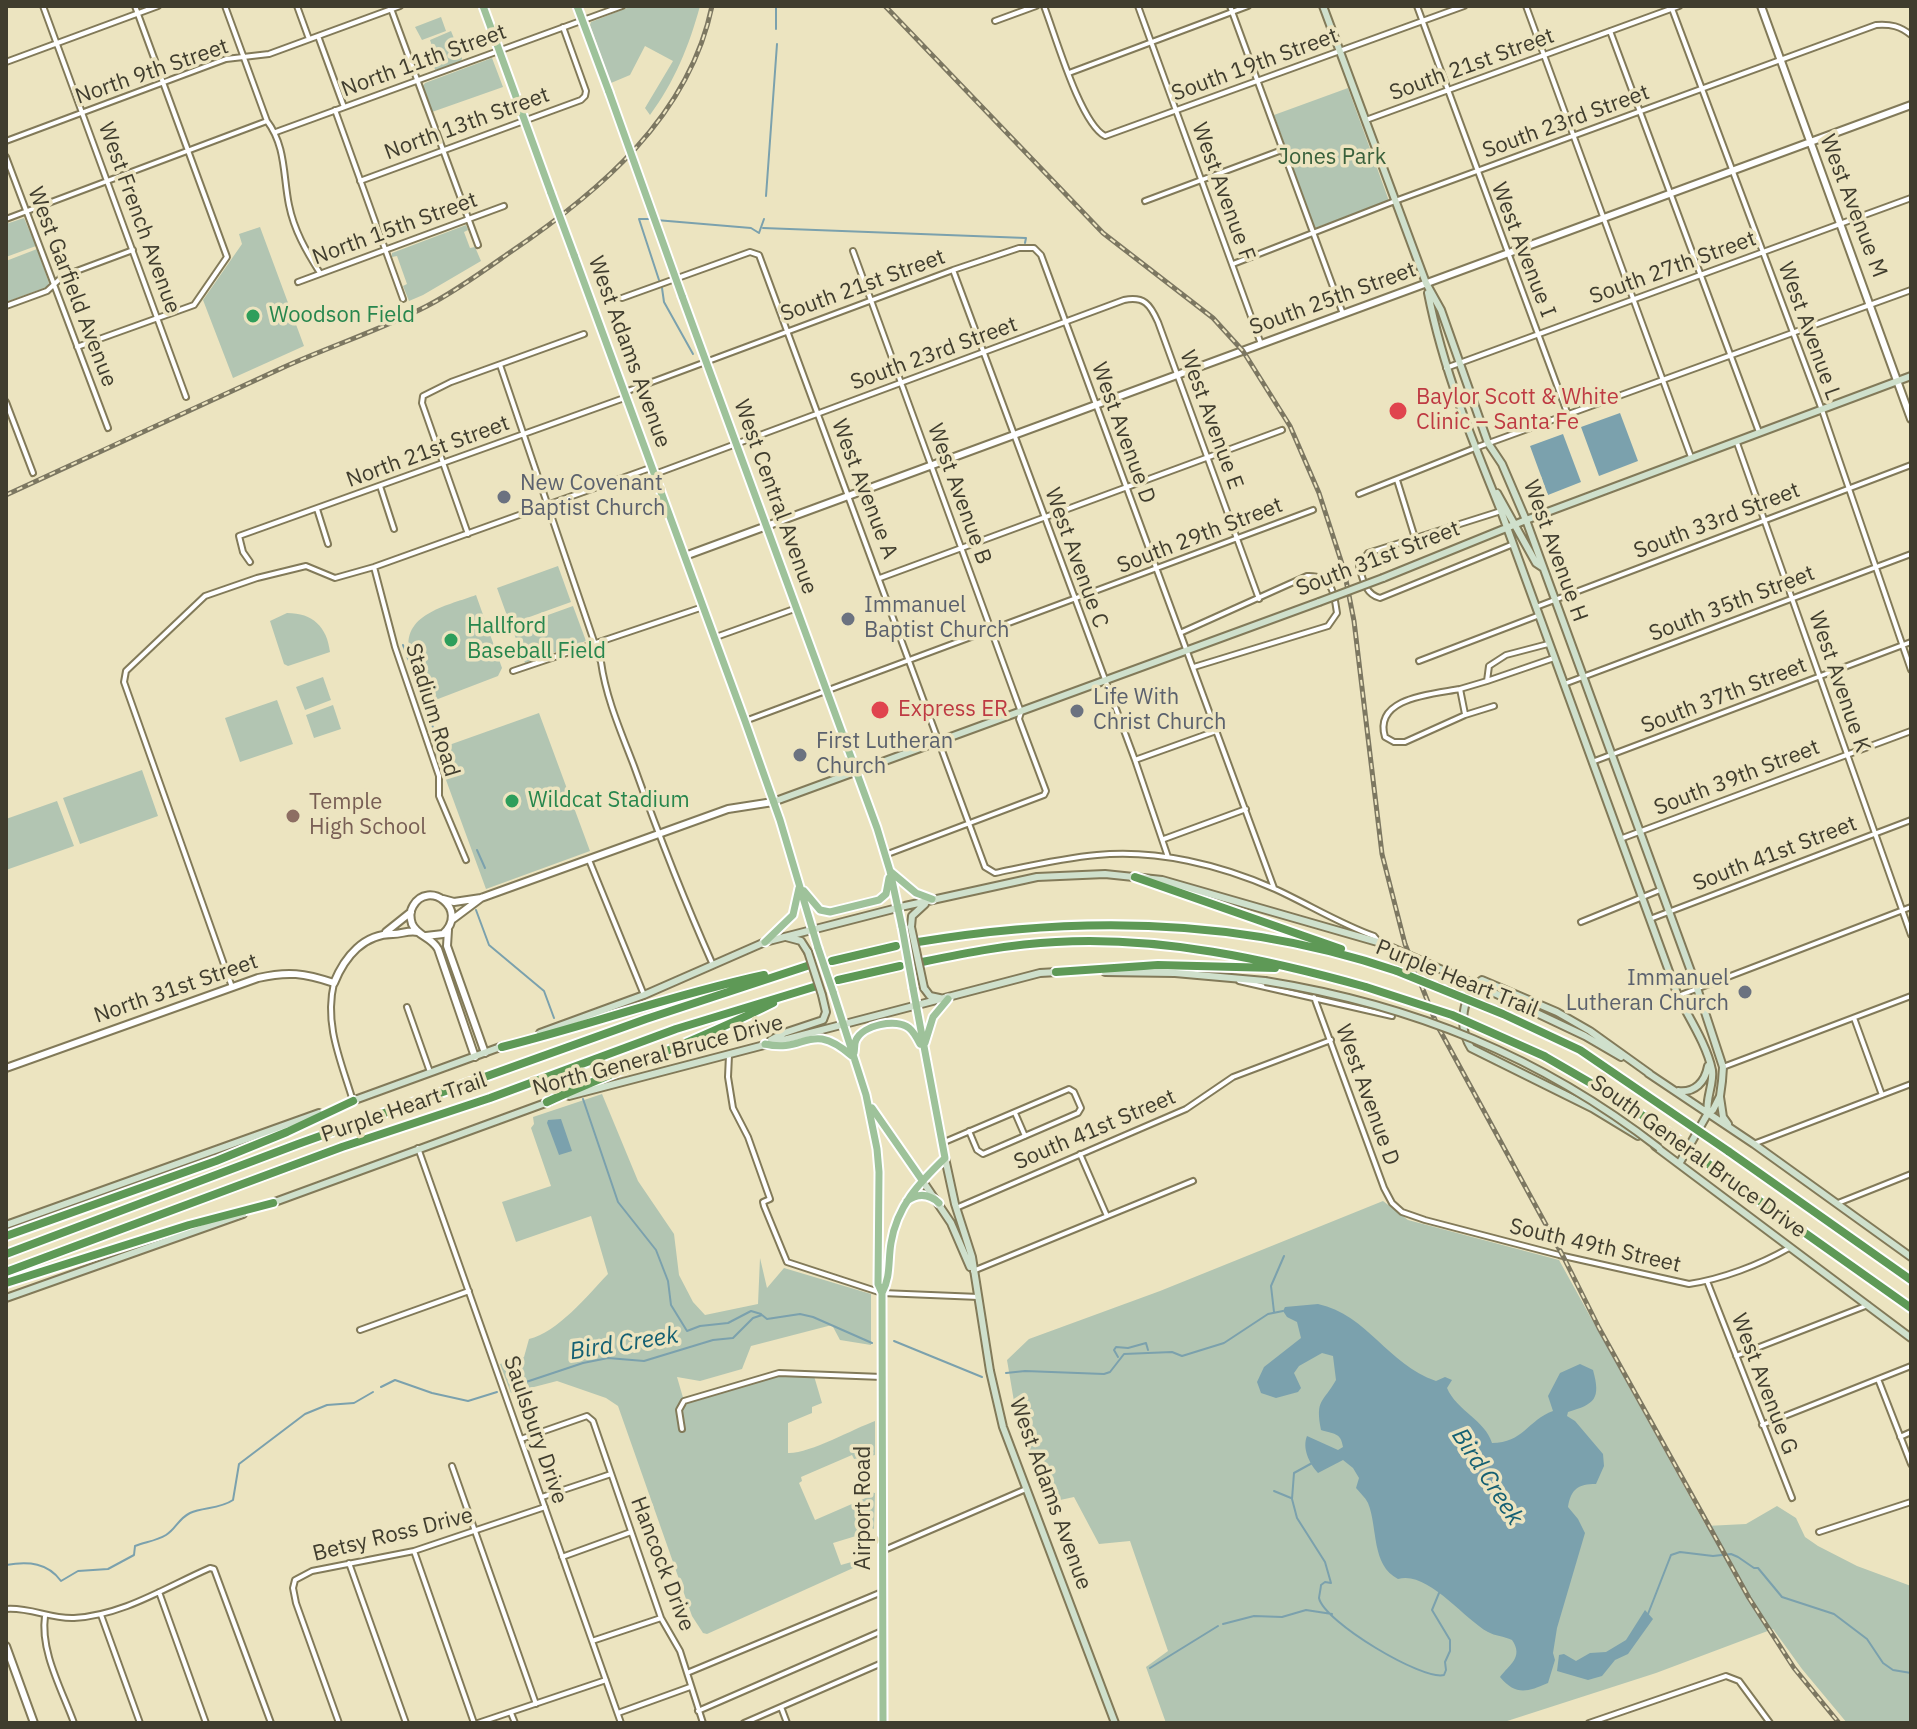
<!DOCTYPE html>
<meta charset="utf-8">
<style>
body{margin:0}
#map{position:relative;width:1917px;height:1729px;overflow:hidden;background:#ece4c0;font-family:"IBM Plex Sans",sans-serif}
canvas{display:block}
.frame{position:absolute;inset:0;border:8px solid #403d2e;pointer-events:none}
</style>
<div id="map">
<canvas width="1917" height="1729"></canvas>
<div class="frame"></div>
</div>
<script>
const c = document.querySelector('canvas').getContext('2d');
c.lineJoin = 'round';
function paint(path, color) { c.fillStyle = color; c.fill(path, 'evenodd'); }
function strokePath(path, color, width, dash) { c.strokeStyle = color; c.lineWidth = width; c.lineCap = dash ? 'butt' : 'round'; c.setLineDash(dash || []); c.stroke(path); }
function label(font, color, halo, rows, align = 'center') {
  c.font = font + ' "IBM Plex Sans",sans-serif'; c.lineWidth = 7; c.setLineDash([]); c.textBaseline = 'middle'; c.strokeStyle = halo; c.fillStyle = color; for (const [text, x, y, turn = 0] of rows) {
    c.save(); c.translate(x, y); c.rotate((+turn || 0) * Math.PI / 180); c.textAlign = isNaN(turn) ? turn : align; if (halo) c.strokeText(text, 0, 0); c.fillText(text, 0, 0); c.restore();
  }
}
paint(new Path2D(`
 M632,6H700C689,46 675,81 650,115L645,108L673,61L645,46L630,75L611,83L590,25L591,22Z
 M441,17L446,31L422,40L415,27Z
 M451,31L462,58L461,62L435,70L434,66L438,63L430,40Z
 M492,58L503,87L432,112L423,86L425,83Z
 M1348,88L1389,201L1315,228L1274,115Z
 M24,218L36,246L6,257V224Z
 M466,225L468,230L464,232L470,248L475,247L481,261L423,295L409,301L403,286L407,284L397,256L392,257V253Z
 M260,227L304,346L233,378L203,300L242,244L239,234Z
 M37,249L49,283L47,287L6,302V261Z
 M558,566L571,602L510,624L497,588Z
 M476,595L502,668L498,676L438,699L427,698C421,683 412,666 409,650C403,613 450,605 476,595Z
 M573,606L586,641L525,663L512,628Z
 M287,613C313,613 327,627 330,652L288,666L284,664L270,621Z
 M323,677L331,700L305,710L296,687Z
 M277,700L293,744L240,762L225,718Z
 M333,705L341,729L314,738L306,715Z
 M539,713L590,851L486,889L435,750Z
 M142,770L158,816L80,844L63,798Z
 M57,801L74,846L6,870V819Z
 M602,1094L638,1181L674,1234L679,1275L693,1302L705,1315L758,1304L760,1258L767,1288L784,1268L871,1294V1345L840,1340L832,1325L751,1346L742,1369L700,1381L677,1377L684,1401L742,1386L779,1373L814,1376L822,1403L812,1407V1413L788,1423V1453C809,1454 853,1429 875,1421V1455L854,1459L852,1455L801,1477L802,1481L799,1483L815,1520L868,1497L866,1491L875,1493L874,1529L867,1526L856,1536L833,1543L841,1565L855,1561L862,1564L707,1634L703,1633L692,1616L618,1406L606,1398L557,1381L511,1393L500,1364L524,1357L529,1339C557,1333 588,1295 608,1274L591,1216L516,1242L502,1202L551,1186L531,1128L534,1124L533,1117Z
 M1383,1201L1408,1220L1559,1260L1706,1526L1746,1524L1777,1506L1796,1518L1805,1537L1818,1546L1857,1566L1911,1586V1723H1847L1802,1669L1773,1629L1656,1673L1501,1723H1166L1146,1667L1168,1651L1130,1541L1099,1544L1074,1497L1051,1502L1017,1419L1007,1360L1029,1339L1160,1291Z`), '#b2c5b2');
paint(new Path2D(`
 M1620,413L1638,461L1599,476L1581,427Z
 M1563,434L1581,482L1548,495L1530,446Z
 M561,1119L572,1151L559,1155L547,1123L548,1120Z
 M1318,1304C1368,1315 1387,1364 1436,1381L1445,1377L1452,1380L1447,1388C1457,1411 1485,1420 1492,1443C1523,1443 1528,1420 1553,1411L1548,1396L1560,1373L1580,1364L1593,1370C1601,1399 1595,1404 1568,1412L1567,1416L1575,1421L1603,1454L1604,1466L1596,1484C1578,1484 1571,1489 1568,1507L1578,1519L1585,1533L1557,1628L1553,1653L1555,1660L1548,1683C1527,1692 1516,1696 1500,1677C1509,1665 1524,1657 1512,1640C1504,1636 1495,1636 1488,1632C1463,1618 1427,1570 1398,1579C1371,1565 1378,1528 1368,1503C1365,1497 1360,1493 1356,1488L1359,1478L1353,1468L1343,1460L1318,1473C1309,1463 1302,1448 1307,1436L1338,1450L1343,1447C1341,1432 1333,1434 1321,1430C1315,1399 1323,1403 1336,1380L1333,1356L1322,1353L1299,1366L1294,1373L1301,1388L1298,1392L1276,1398L1261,1393L1257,1382L1264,1367L1301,1338L1297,1322L1287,1317L1283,1311L1285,1307Z
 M1645,1610L1653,1619L1628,1654L1615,1660L1602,1676L1588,1680L1557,1671L1559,1655L1564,1654L1576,1661L1590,1653L1606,1652L1626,1640Z`), '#7ba1ad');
strokePath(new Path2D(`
 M776,29V6
 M766,196L777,44
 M650,219H639L659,280
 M656,220L751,228L759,233L764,219
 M763,228L1026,238L1025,243
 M662,288L664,302L693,354
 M403,645L450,774
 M477,850L485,868
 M476,910L489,945L544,991L554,1018
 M583,1099L618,1202L656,1250L668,1281L671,1305L687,1331L700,1326L728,1323L751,1311L761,1314
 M1274,1312L1271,1286L1284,1256
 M894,1341L982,1377
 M1118,1357L1114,1350L1116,1347L1128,1348L1146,1343L1148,1350
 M1006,1373L1025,1371L1104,1374L1110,1372L1124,1354L1172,1352L1182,1356L1224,1343L1268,1314L1283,1311
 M381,1387L395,1380L432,1393L468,1401L497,1392
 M511,1387L583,1363L608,1358L644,1361L713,1340L733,1338L753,1318L762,1315L767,1319L800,1314L813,1317L872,1343
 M1314,1462L1294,1473L1292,1499L1297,1518L1325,1562L1331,1583L1325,1582L1321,1585C1321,1587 1319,1597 1319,1598C1324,1622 1423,1681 1444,1675L1446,1670L1445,1662L1450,1651V1640L1432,1610L1439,1593
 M1274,1491L1291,1498
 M6,1565C29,1561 48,1563 61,1581L78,1571L108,1569L134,1555L135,1546C145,1542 156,1541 166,1535C176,1529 178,1519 190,1513C203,1507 220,1509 233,1500L239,1464L305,1414L327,1405L354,1403L373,1392
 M1648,1614L1671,1555L1680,1552L1713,1556L1731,1554L1738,1557L1754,1568H1758L1782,1597L1834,1614L1867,1639L1883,1663L1893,1670L1911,1673
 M1223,1624L1254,1616L1282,1617L1306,1610L1332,1614
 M1150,1668L1218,1626`), '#7ba1ad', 2);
const minor = new Path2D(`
 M43,6L186,397
 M225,6L267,121C286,146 283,176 289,205C294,230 306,251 320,273
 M297,6L309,39
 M390,6L478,245
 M1044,6C1055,34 1080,123 1105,136L1464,6
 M1138,6L1261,344
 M1230,6L1343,314
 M1417,6L1568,415
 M1526,6L1691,457
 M1671,6L1822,410L1911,670
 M995,21L1036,6
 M1610,31L1759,432
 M318,36L344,107
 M6,62L158,6
 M1069,73L1248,6
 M335,110L403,299
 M1366,120L1679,6
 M276,132L622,6
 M6,141L226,59L269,54L400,6
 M6,157L108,428
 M360,181L581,100L585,96L586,91L563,27
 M1145,201L1282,150
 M6,219L267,121
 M853,251L1021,712L1019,719L1046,791L1044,795L885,855
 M1233,264L1395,201L1876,25C1891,24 1900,26 1911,35
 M953,270L1135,760L1168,857
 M298,282L504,206
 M622,298L750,252L759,255L985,867L995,873C1029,866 1063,858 1097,855C1156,849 1221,865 1275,889C1308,904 1340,924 1374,936L1379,942
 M6,306L47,291L63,276L133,250
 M77,347L194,305L227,257L135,6
 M500,365L601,662C606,698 621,732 634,766C658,833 684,900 713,965
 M1446,368L1911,198
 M625,392L953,270L1019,248H1034L1041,255L1274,888
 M6,402L33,473
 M1737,443L1911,935
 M655,474L1124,300C1144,296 1150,304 1158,322L1259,599
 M1397,480L1415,538
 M380,486L394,529
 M1359,494L1475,448L1911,290
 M317,509L328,544
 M1501,511L1368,553L1359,566C1363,580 1365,594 1380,598L1511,545
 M468,534L422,403L423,396L451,382L584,334
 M250,562L243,552L239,536L627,397
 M374,567L395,647L439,776V796L466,860
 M880,578L1282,430
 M1536,607L1911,465
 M1180,633L1307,576C1332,575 1334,592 1337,613L1328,626L1194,667
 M716,637L797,608
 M1419,661L1537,616
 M513,671L703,607
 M1487,681L1554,658
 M1564,684L1911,554
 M1460,689C1434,694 1373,697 1385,737L1394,742H1405L1465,715L1494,706
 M1465,714L1460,689L1487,681L1489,666L1506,655L1548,644
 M745,721L1313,510
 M1135,760L1216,731
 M1592,762L1911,642
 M1164,839L1246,809
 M1620,839L1911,731
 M589,860L644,995
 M1650,919L1911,820
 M1581,922L1660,890
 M1239,981L1392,1016
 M334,983C324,1025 341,1061 353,1101
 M232,987L124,682L126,671L205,596L257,578L306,566L335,578L374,567L653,467
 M1678,996L1911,907
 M1314,997L1384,1188L1392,1203L1402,1212L1425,1220L1559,1255L1689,1284C1722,1279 1759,1265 1789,1248
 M407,1007L430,1072
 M1854,1018L1882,1095
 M729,1055L728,1077L733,1108L748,1137L770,1199L763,1202L764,1206L787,1262L882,1293L979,1297
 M1723,1067L1911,996
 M1015,1113L1025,1136
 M942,1143L1069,1089L1074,1092L1081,1108L1078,1113L983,1154L977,1150L969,1131
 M1756,1143L1911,1084
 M418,1148L621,1723
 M1080,1154L1107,1216
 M1838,1203L1911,1174
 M956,1208L1186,1109L1233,1077L1331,1040
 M973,1271L1193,1181
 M1707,1281L1792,1498
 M360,1330L469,1291
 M1736,1356L1868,1305
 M1878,1379L1911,1464
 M1762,1425L1911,1366
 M682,1429L679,1410L684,1401L779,1373L882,1377
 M1900,1437L1911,1432
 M521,1439L587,1416L593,1421L661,1618L680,1651L703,1723
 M452,1466L536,1704
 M542,1497L611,1474
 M1819,1532L1911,1502
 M414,1551L474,1723
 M882,1551L1026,1489
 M562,1557L631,1532
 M349,1563L406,1723
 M159,1592L206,1723
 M6,1609C30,1607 50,1619 74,1618C124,1615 166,1587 210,1568L214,1569L271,1723
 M101,1615L140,1723
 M45,1616C40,1651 62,1690 74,1723
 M592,1641L661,1618
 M687,1673L882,1592
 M781,1707L787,1723
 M698,1711L882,1631
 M511,1713L515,1723
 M618,1713L690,1687
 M339,1723L296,1603L293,1588L295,1580L312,1571L414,1551L545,1507
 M478,1723L606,1680
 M744,1723L882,1663
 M1589,1723L1726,1676L1739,1681L1770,1723`);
const tertiary = new Path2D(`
 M1761,6L1911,419
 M685,556L1911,105
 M443,899L454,902L481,898L728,809L773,802
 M453,919L481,898
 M448,930L447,946L485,1053
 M386,932L411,912
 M426,936L443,934C470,909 428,879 413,906C410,911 410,918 412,924C417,936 432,937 438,949L475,1057
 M6,1068L258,978C288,971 304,973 334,983C345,956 364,934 393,934C402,934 408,930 418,932
 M6,1646L34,1723`);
const secondary = new Path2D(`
 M1323,6L1426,283L1441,310L1488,443L1502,464L1526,520L1697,988L1723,1067L1722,1081L1720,1096L1713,1110L1708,1113L1679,1164
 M1428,293C1443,369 1472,440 1501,511L1678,996C1689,1018 1707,1045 1712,1070C1714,1085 1705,1099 1708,1113
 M1497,493L1536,563L1542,567
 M1383,578L1526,520L1911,376
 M773,802L1319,602
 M911,927L912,916L925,904
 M786,937L801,941L808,952
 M1105,972L1175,973L1265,981
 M924,988L930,996L944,999
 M1488,990L1585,1036L1621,1057
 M540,1033L644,995L765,942L905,906L1037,877L1105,874L1162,880L1381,943
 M771,1040L784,1033L823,1020L826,1012L822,995
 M1648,1073L1754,1144L1911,1257
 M1678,1091C1695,1093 1705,1082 1708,1066
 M569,1096L1040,973L1058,972
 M1720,1097L1723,1117L1728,1124
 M352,1101L503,1046
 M1638,1136L1592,1108L1471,1048C1458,1028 1461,995 1482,980L1557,1012L1590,1031L1650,1074
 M1655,1146L1911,1338
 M945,1158L955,1204L972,1257L990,1371L1003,1427L1115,1723
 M922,1180L951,1223L970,1267
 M272,1203L551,1101
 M6,1225L319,1113
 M6,1298L243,1214`);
const primary = new Path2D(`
 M483,6L551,193
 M577,6L609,92
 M574,255L745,721L780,820L818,948
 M682,296L877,828L890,871L902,927
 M891,872L916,893L932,899
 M804,891L820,910L830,912L879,900L886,894L889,878
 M765,942L793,915L799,888
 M833,992L866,1095L877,1149L879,1172L878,1284L882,1293L883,1723
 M925,1043L933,1017L948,999
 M765,1044C806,1054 809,1019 852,1056
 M854,1053C855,1049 854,1044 856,1040C863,1025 896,1018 909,1028C914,1032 917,1038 920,1044
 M872,1108L922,1180
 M907,1201C918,1193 929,1194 939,1203
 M882,1293C891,1277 888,1260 891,1243C897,1206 919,1183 945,1158L913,988`);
const motorway = new Path2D(`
 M1135,877L1341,949
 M918,942C1078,915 1243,918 1397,971
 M832,961L896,946
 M922,962C966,953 1011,944 1056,942C1160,936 1266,959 1366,987
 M1056,972L1158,965L1275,968
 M838,980L900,966
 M502,1047C590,1025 675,994 764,975
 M1544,1056L1613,1096L1669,1133
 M547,1102C622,1068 700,1040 773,1003
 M1728,1151L1911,1280
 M1716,1170L1911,1308
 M6,1236L216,1161L287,1132L353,1101
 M6,1254L298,1144L646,1019L810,965
 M6,1272L342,1147L490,1098L676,1029L817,986
 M6,1283L189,1225L273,1203`);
strokePath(minor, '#827a59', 8);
strokePath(tertiary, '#827a59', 10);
strokePath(secondary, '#827a59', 10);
strokePath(primary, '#fff', 11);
strokePath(motorway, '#fff', 12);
strokePath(minor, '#fff', 4);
strokePath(tertiary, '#fff', 6);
strokePath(secondary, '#cfe0cc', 6);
strokePath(primary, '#9ec29a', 7);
strokePath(motorway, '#5e9956', 8);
const rail = new Path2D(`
 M885,6L1103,233L1213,318L1243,351L1290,426L1319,493L1344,570L1354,621L1382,854L1405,944L1437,1025L1563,1256L1599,1328L1749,1598L1794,1668L1839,1723
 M6,495C98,452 190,410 282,368C330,346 381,330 427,306C456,291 482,272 509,253C598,193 689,117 712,6`);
strokePath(rail, '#7c7761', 5);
strokePath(rail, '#ece4c0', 2, [6]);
const secondaryBridge = new Path2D(`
 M1319,602L1383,578
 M911,927L924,988
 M1381,943L1488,990
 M808,952L822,995
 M1265,981C1414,1005 1540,1056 1659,1148`);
const primaryBridge = new Path2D(`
 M609,92L682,296
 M551,193L574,255
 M902,927L913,988
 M818,948L833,992`);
const motorwayBridge = new Path2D(`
 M1397,971L1503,1014L1580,1050L1728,1151
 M1366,987L1452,1015L1544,1056
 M1669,1133L1716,1170`);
strokePath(secondaryBridge, '#827a59', 10, []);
strokePath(primaryBridge, '#fff', 11, []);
strokePath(motorwayBridge, '#fff', 12, []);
strokePath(secondaryBridge, '#cfe0cc', 6);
strokePath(primaryBridge, '#9ec29a', 7);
strokePath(motorwayBridge, '#5e9956', 8);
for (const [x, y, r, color] of [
 [253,316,8,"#2e9e5b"],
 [1398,411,10,"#e0444e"],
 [504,497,8,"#6b7280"],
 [848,619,8,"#6b7280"],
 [451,640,8,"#2e9e5b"],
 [880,710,10,"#e0444e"],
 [1077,711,8,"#6b7280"],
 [800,755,8,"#6b7280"],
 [512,801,8,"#2e9e5b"],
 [293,816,8,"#8d6e63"],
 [1745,992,8,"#6b7280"]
]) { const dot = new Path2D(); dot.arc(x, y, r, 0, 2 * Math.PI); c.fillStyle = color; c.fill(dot); strokePath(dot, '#ece4c0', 3); }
label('22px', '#403d2e', '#ece4c0', [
 ["North 11th Street",424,61,-20],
 ["South 19th Street",1255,65,-20],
 ["South 21st Street",1472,65,-20],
 ["North 9th Street",152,72,-19],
 ["South 23rd Street",1566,122,-20],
 ["North 13th Street",467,124,-20],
 ["West Avenue F",1223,192,70],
 ["West Avenue M",1853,206,69],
 ["West French Avenue",139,218,70],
 ["North 15th Street",395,229,-20],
 ["West Avenue I",1523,250,69],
 ["South 27th Street",1673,268,-20],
 ["South 21st Street",863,286,-20],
 ["West Garfield Avenue",72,287,69],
 ["South 25th Street",1333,299,-20],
 ["West Avenue L",1809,331,70],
 ["West Adams Avenue",629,352,70],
 ["South 23rd Street",934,354,-20],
 ["West Avenue E",1211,420,70],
 ["West Avenue D",1123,433,70],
 ["North 21st Street",428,452,-20],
 ["West Avenue A",864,489,69],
 ["West Avenue B",959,494,70],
 ["West Central Avenue",775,497,70],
 ["South 33rd Street",1717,521,-21],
 ["South 29th Street",1200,536,-21],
 ["West Avenue H",1555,551,70],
 ["West Avenue C",1076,558,70],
 ["South 31st Street",1378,559,-21],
 ["South 35th Street",1732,604,-21],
 ["West Avenue K",1839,682,71],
 ["South 37th Street",1724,696,-21],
 ["Stadium Road",432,710,73],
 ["South 39th Street",1737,778,-21],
 ["South 41st Street",1775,854,-21],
 ["Purple Heart Trail",1457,979,22],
 ["North 31st Street",176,989,-19],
 ["North General Bruce Drive",658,1056,-15],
 ["West Avenue D",1367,1095,70],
 ["Purple Heart Trail",404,1108,-19],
 ["South 41st Street",1095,1130,-23],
 ["South General Bruce Drive",1698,1157,36],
 ["South 49th Street",1595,1246,13],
 ["West Avenue G",1764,1384,69],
 ["Saulsbury Drive",535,1430,71],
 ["West Adams Avenue",1050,1494,70],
 ["Airport Road",864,1508,-90],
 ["Betsy Ross Drive",393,1535,-14],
 ["Hancock Drive",662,1564,69]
]);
label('22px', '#39603b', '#ece4c0', [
 ["Jones Park",1332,158]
]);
label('22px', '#27864d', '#ece4c0', [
 ["Woodson Field",269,316],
 ["Hallford",467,627],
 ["Baseball Field",467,652],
 ["Wildcat Stadium",528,801]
], 'left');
label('22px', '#be3a42', '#ece4c0', [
 ["Baylor Scott & White",1416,398],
 ["Clinic – Santa Fe",1416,423],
 ["Express ER",898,710]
], 'left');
label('22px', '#5b616d', '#ece4c0', [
 ["New Covenant",520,484],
 ["Baptist Church",520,509],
 ["Immanuel",864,606],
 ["Baptist Church",864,631],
 ["Life With",1093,698],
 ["Christ Church",1093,723],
 ["First Lutheran",816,742],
 ["Church",816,767],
 ["Immanuel",1729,979,"right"],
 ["Lutheran Church",1729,1004,"right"]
], 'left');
label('22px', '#785e54', '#ece4c0', [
 ["Temple",309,803],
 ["High School",309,828]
], 'left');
label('italic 24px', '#156073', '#ece4c0', [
 ["Bird Creek",624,1344,-9],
 ["Bird Creek",1487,1477,57]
]);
</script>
